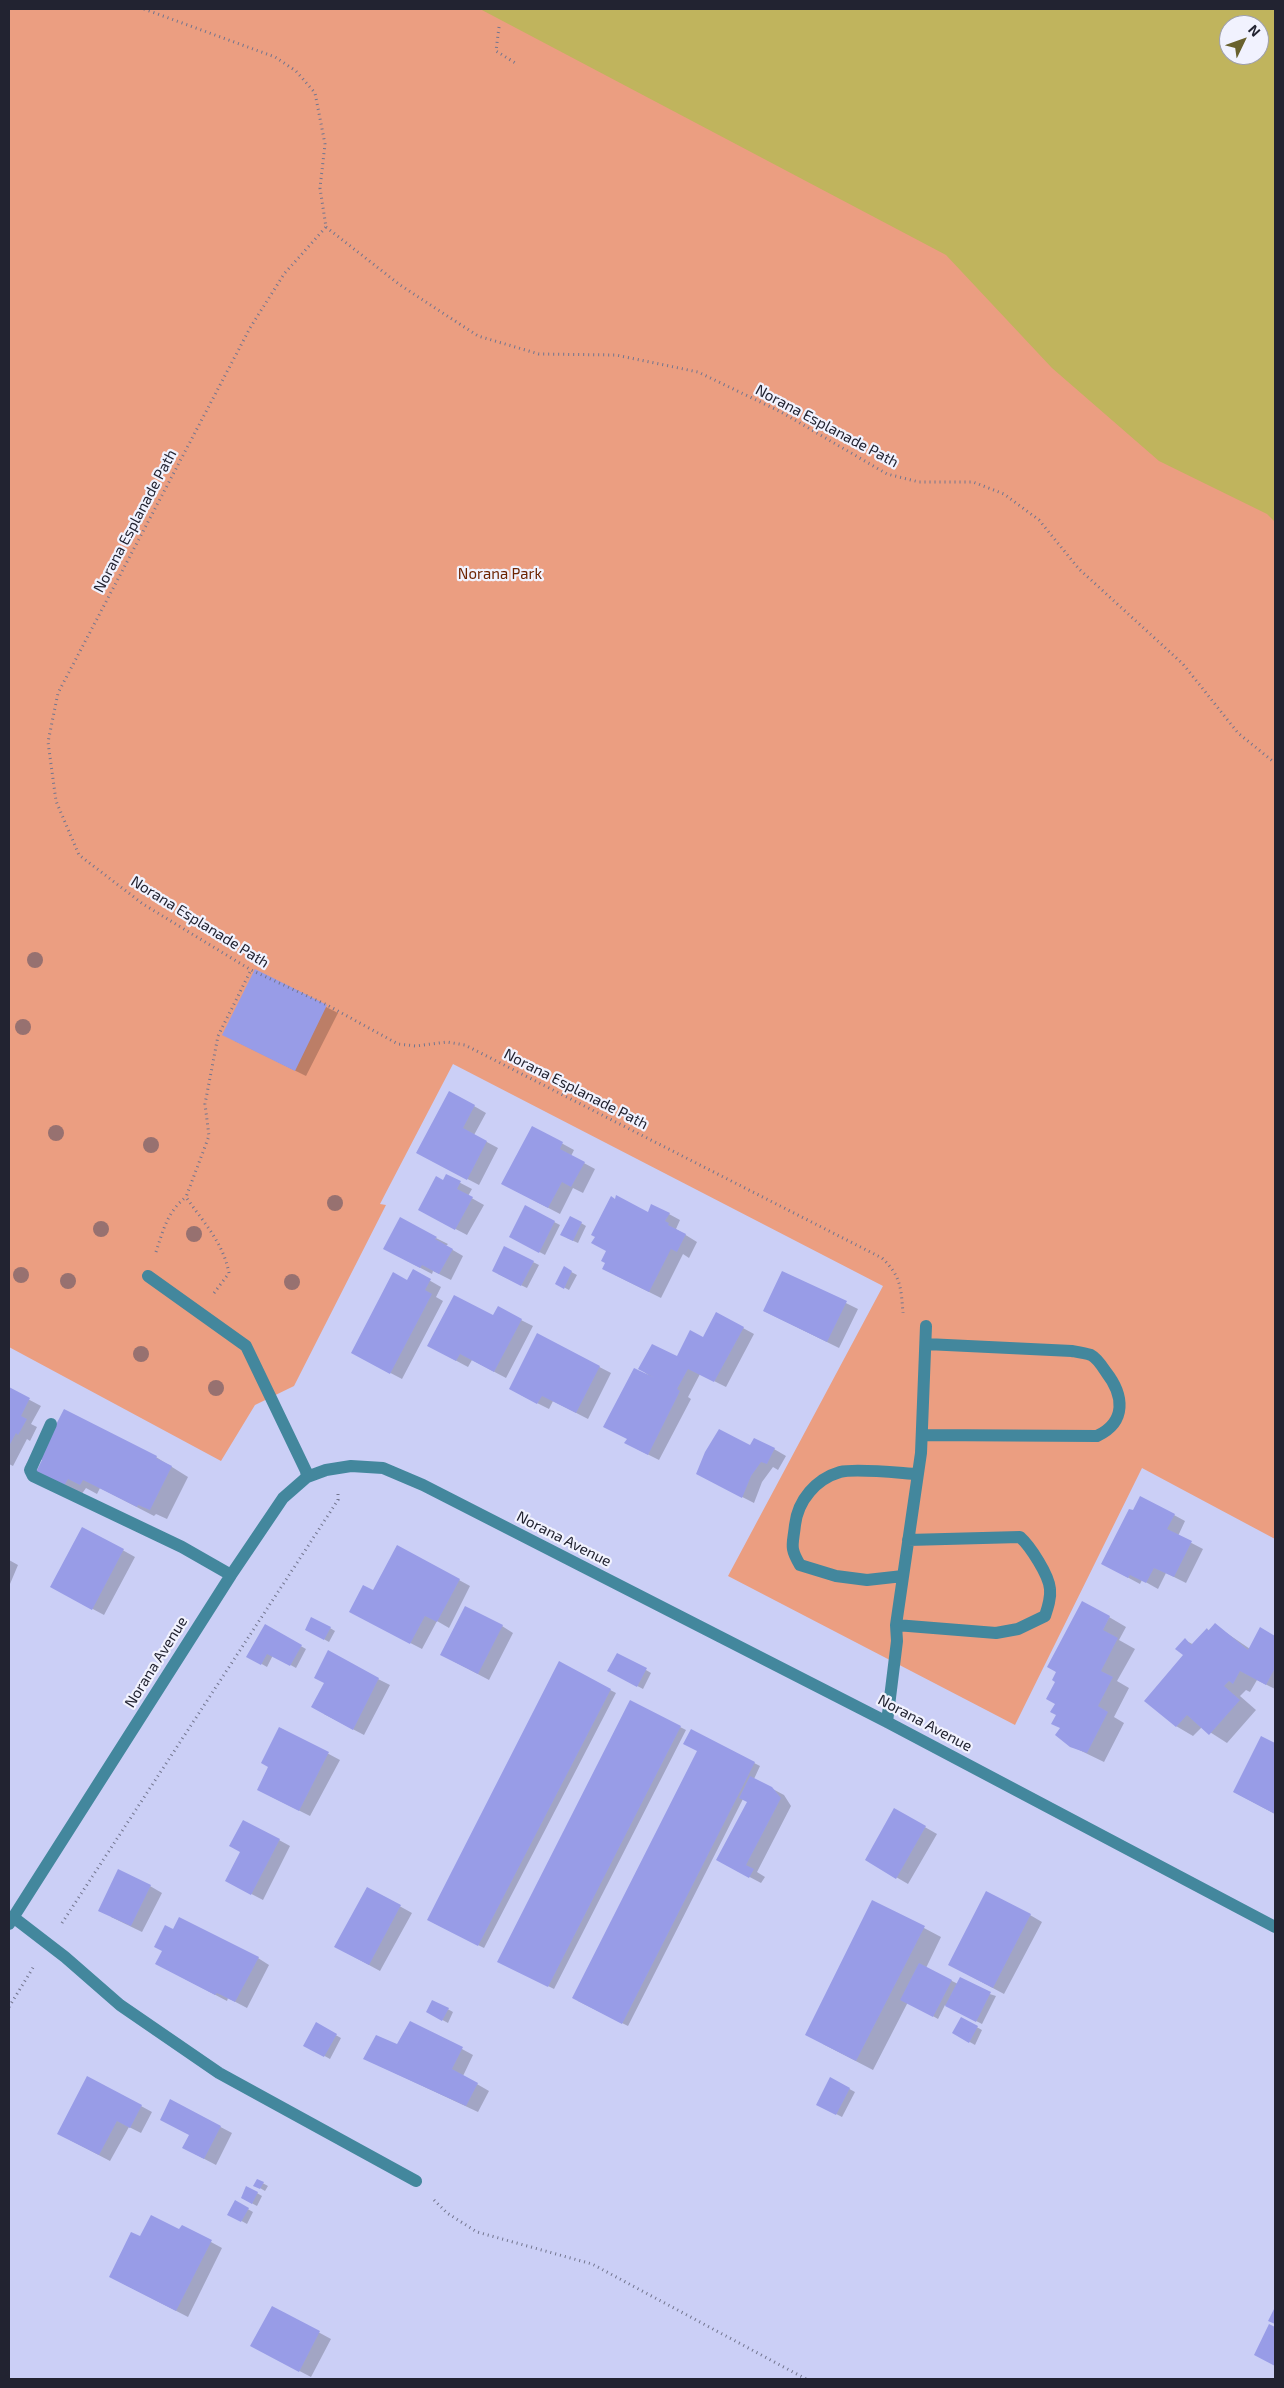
<!DOCTYPE html>
<style>
body{margin:0}
#map{position:relative;width:1284px;height:2388px;overflow:hidden;background:#cbcff6;font-family:"Exo 2",sans-serif}
canvas{display:block}
.frame{position:absolute;inset:0;border:10px solid #222331;pointer-events:none}
.north{position:absolute;left:1219px;top:15px;width:50px;height:50px;box-sizing:border-box;background:#f1f2fe;border:1px solid #9e9fac;border-radius:50%;rotate:48deg;font-size:14px;font-weight:700;line-height:20px;text-align:center;color:#222331}
.north::after{content:'';display:block;margin:auto;width:18px;height:22px;background:#69612d;clip-path:polygon(50% 0,100% 100%,50% 72%,0 100%)}
</style>
<div id="map">
<canvas width="1284" height="2388"></canvas>
<div class="frame"></div>
<div class="north">N</div>
</div>
<script>
const c = document.querySelector('canvas').getContext('2d');
c.lineJoin = 'round';
function paint(path, color) { c.fillStyle = color; c.fill(path, 'evenodd'); }
function strokePath(path, color, width, dash) { c.strokeStyle = color; c.lineWidth = width; c.lineCap = dash ? 'butt' : 'round'; c.setLineDash(dash || []); c.stroke(path); }
function label(font, color, halo, rows, align = 'center') {
  c.font = font + ' "Exo 2",sans-serif'; c.lineWidth = 4.5; c.setLineDash([]); c.textBaseline = 'middle'; c.strokeStyle = halo; c.fillStyle = color; for (const [text, x, y, turn = 0] of rows) {
    c.save(); c.translate(x, y); c.rotate((+turn || 0) * Math.PI / 180); c.textAlign = isNaN(turn) ? turn : align; if (halo) c.strokeText(text, 0, 0); c.fillText(text, 0, 0); c.restore();
  }
}
paint(new Path2D(`
 M9,9H1275V1539L1142,1468L1015,1725L728,1576L883,1286L453,1064L380,1204L386,1205L294,1386L255,1405L221,1461L9,1347ZM1229,25H1259V55H1229Z`), '#eb9e81');
paint(new Path2D(`
 M480,9H1275V522L1267,514L1159,461L1052,368L946,255ZM1229,25H1259V55H1229Z`), '#c0b45d');
paint(new Path2D(`
 M255,971L338,1013L306,1076L235,1041Z
 M474,1106L486,1113L474,1135L498,1148L479,1185L429,1159Z
 M532,1127L574,1150L571,1156L595,1169L583,1193L573,1188L560,1214L514,1190Z
 M447,1176L472,1189L468,1196L484,1205L467,1235L431,1216Z
 M525,1207L560,1225L545,1255L510,1236Z
 M648,1213L669,1214L680,1220L676,1229L697,1242L689,1258L683,1254L661,1298L615,1275Z
 M581,1223L586,1226L578,1243L567,1238Z
 M436,1238L448,1244L446,1246L463,1256L451,1280L433,1271L432,1274L396,1255Z
 M505,1248L539,1265L527,1288L498,1274Z
 M564,1268L577,1275L569,1290L556,1283Z
 M413,1271L441,1287L436,1297L443,1301L402,1379L364,1359Z
 M783,1272L858,1309L839,1348L764,1311Z
 M494,1317L521,1320L533,1326L506,1378L472,1360L468,1367L440,1352Z
 M743,1328L754,1334L726,1387L700,1374L688,1397L691,1399L659,1460L637,1449L648,1375L640,1368L677,1358L704,1338Z
 M538,1335L611,1373L588,1419L553,1401L549,1409L521,1395Z
 M9,1389L41,1406L31,1424L37,1427L30,1441L27,1439L13,1466L9,1464Z
 M774,1449L786,1456L778,1470L773,1467L762,1482L754,1503L709,1480Z
 M156,1457L188,1477L167,1519L156,1514L154,1516L100,1488L97,1494L86,1488L81,1495L55,1481L44,1460Z
 M1174,1515L1185,1521L1178,1536L1203,1549L1186,1583L1166,1573L1158,1589L1142,1580L1140,1584L1114,1570Z
 M83,1528L135,1557L104,1615L63,1593Z
 M9,1560L18,1565L10,1584L9,1583Z
 M459,1580L470,1586L449,1628L437,1621L422,1649L362,1618L374,1592Z
 M1109,1617L1126,1627L1119,1640L1135,1649L1117,1681L1129,1688L1114,1717L1124,1723L1104,1762L1071,1746L1062,1728L1053,1723Z
 M1215,1625L1250,1649L1261,1629L1275,1637V1689L1257,1680L1250,1692L1246,1690L1240,1696L1256,1710L1227,1743L1202,1727L1193,1736L1176,1726L1185,1640L1194,1645L1207,1629L1210,1631Z
 M265,1626L306,1649L296,1668L273,1655L267,1667L248,1656Z
 M502,1626L513,1633L489,1680L453,1661Z
 M330,1628L335,1631L329,1642L306,1629Z
 M559,1663L616,1693L484,1948L434,1923Z
 M646,1670L651,1673L643,1689L609,1671Z
 M378,1679L390,1685L364,1735L324,1714L325,1683Z
 M631,1702L686,1730L554,1989L504,1964Z
 M280,1728L340,1760L310,1816L270,1796V1767Z
 M692,1731L760,1766L754,1779L784,1795L791,1806L757,1872L765,1877L761,1883L729,1866L748,1802L743,1799L628,2026L578,2001L699,1751Z
 M1262,1738L1275,1745V1814L1234,1792Z
 M895,1810L937,1834L908,1884L867,1860Z
 M279,1840L290,1846L263,1900L238,1887Z
 M150,1886L162,1893L142,1932L111,1917Z
 M367,1888L412,1913L380,1971L347,1953Z
 M873,1901L941,1937L926,1968L958,1984L996,1996L982,2024L945,2005L938,2019L908,2002L873,2070L823,2044Z
 M1030,1915L1042,1922L1004,1994L961,1971Z
 M173,1931L258,1958L269,1965L247,2008L228,1998L227,2001L168,1970Z
 M433,2001L453,2012L448,2023L428,2012Z
 M962,2019L982,2030L975,2045L954,2033Z
 M316,2024L341,2038L330,2059L305,2045Z
 M397,2046L462,2049L473,2055L463,2076L489,2091L478,2112L365,2059Z
 M831,2079L855,2092L842,2117L817,2104Z
 M171,2101L232,2133L216,2165L195,2154L190,2135Z
 M141,2106L152,2112L141,2133L129,2127L110,2161L70,2140Z
 M257,2180L268,2186L265,2191L255,2185Z
 M257,2193L262,2196L257,2206L242,2198Z
 M235,2202L253,2212L247,2224L229,2214Z
 M179,2231L211,2242L222,2248L188,2317L122,2283L141,2238Z
 M272,2307L331,2339L311,2377L263,2352Z`), '#0003');
paint(new Path2D(`
 M255,969L327,1005L295,1071L222,1035Z
 M449,1091L475,1105L463,1128L487,1141L467,1180L416,1153Z
 M532,1126L563,1142L560,1149L585,1162L571,1187L562,1182L548,1208L501,1184Z
 M446,1174L461,1181L457,1189L473,1197L455,1230L418,1210L436,1176L443,1180Z
 M616,1195L648,1212L651,1204L670,1213L665,1221L669,1223L668,1225L686,1234L677,1252L671,1249L649,1292L602,1269L605,1263L601,1261L606,1251L591,1243L595,1237L591,1235L611,1196L615,1199Z
 M525,1205L555,1221L539,1253L509,1237Z
 M570,1216L582,1222L573,1241L560,1235Z
 M400,1217L437,1237L435,1239L453,1249L439,1274L422,1265L420,1268L383,1249Z
 M504,1246L534,1261L521,1286L492,1271Z
 M564,1266L572,1271L564,1289L555,1284Z
 M413,1269L431,1279L425,1290L432,1294L390,1374L351,1353L393,1272L407,1280Z
 M782,1271L847,1301L827,1342L763,1311Z
 M454,1295L493,1315L498,1306L522,1319L494,1372L460,1354L456,1361L427,1346Z
 M716,1312L744,1327L714,1382L688,1369L677,1389L680,1391L648,1455L624,1443L627,1439L603,1427L634,1368L655,1378L638,1369L652,1344L677,1356L690,1330L703,1337Z
 M537,1333L600,1366L576,1413L542,1396L537,1404L509,1389Z
 M9,1387L30,1398L21,1416L27,1419L18,1435L16,1433L9,1446Z
 M64,1409L157,1456L156,1458L172,1466L150,1510L138,1505L137,1507L83,1480L80,1485L68,1479L64,1486L36,1472L42,1460L39,1458Z
 M719,1429L750,1445L754,1438L775,1448L767,1464L761,1462L751,1476L742,1498L696,1474L705,1452Z
 M1140,1496L1175,1514L1167,1529L1192,1541L1174,1577L1154,1568L1146,1583L1130,1575L1128,1578L1101,1564L1129,1509L1133,1510Z
 M82,1527L124,1549L92,1610L50,1587Z
 M397,1545L460,1579L437,1622L425,1616L410,1644L349,1612L363,1585L373,1590Z
 M1082,1601L1110,1616L1103,1630L1118,1638L1101,1671L1113,1677L1098,1706L1108,1712L1087,1753L1070,1747L1055,1735L1060,1728L1051,1724L1056,1715L1050,1712L1055,1704L1046,1699L1055,1682L1052,1680L1056,1672L1047,1667Z
 M465,1606L503,1625L478,1674L440,1655Z
 M311,1617L331,1627L324,1640L305,1630Z
 M1215,1623L1248,1650L1260,1627L1275,1636V1668L1266,1685L1240,1671L1233,1684L1229,1681L1224,1686L1240,1700L1209,1735L1187,1715L1176,1727L1144,1701L1183,1655L1175,1649L1185,1638L1191,1645L1207,1628L1208,1631Z
 M265,1624L302,1645L290,1666L267,1654L261,1665L246,1657Z
 M328,1650L379,1678L353,1730L311,1707L324,1683L314,1678Z
 M617,1653L647,1668L637,1687L607,1671Z
 M559,1661L611,1689L478,1946L427,1920Z
 M630,1700L681,1726L548,1987L497,1962Z
 M279,1727L329,1752L299,1811L257,1790L268,1767L261,1763Z
 M691,1729L755,1762L622,2024L572,1998L697,1751L683,1744Z
 M1261,1736L1275,1743V1814L1233,1792Z
 M750,1776L772,1787L781,1798L746,1865L754,1869L749,1878L716,1860L747,1802L739,1798Z
 M894,1808L926,1826L896,1879L865,1860Z
 M243,1820L280,1839L251,1895L225,1881L240,1852L229,1846Z
 M118,1869L151,1885L131,1926L98,1911Z
 M367,1887L401,1905L369,1965L334,1947Z
 M986,1891L1031,1914L993,1988L948,1965Z
 M872,1900L925,1926L856,2061L805,2035Z
 M179,1917L259,1957L235,2002L217,1993L215,1995L155,1964L162,1951L154,1947L165,1925L173,1929Z
 M919,1963L952,1980L933,2017L900,2000Z
 M960,1977L991,1992L976,2022L945,2006Z
 M432,2000L449,2008L442,2021L426,2012Z
 M961,2017L978,2026L969,2043L952,2033Z
 M410,2021L463,2047L452,2069L478,2083L466,2106L363,2059L376,2035L397,2044Z
 M316,2022L337,2034L324,2057L303,2046Z
 M87,2076L142,2105L130,2128L117,2121L99,2155L57,2134Z
 M830,2077L850,2088L836,2115L816,2105Z
 M170,2099L221,2126L204,2159L182,2148L189,2135L160,2120Z
 M257,2179L264,2182L260,2189L253,2186Z
 M246,2186L258,2192L252,2204L241,2198Z
 M235,2200L249,2208L241,2222L227,2215Z
 M151,2215L179,2229L182,2225L212,2240L176,2311L109,2277L131,2232L140,2236Z
 M272,2306L320,2331L299,2372L250,2346Z
 M1275,2307V2324L1268,2321Z
 M1269,2324L1275,2327V2366L1254,2355Z`), '#989ce7');
strokePath(new Path2D(`
 M144,9L275,57L296,71L315,93L325,144L320,188L326,227L284,274L250,328L58,693L48,742L56,801L79,855L143,904L251,970L327,1005L398,1044L416,1046L447,1042L465,1045L882,1258C901,1276 901,1288 903,1313
 M499,27L496,51L517,64
 M326,227L400,285L478,336L539,354L616,355L698,372L781,412L887,474L919,482H973L1004,494L1039,520L1079,569L1183,664L1238,733L1275,763
 M156,1252C163,1231 167,1212 186,1197
 M214,1293L229,1273C223,1242 203,1222 186,1197L209,1136L205,1104L218,1036L251,970
 M62,1923L338,1500V1494
 M9,2007L34,1966
 M434,2200L447,2213L477,2232L592,2264L806,2379`), '#72758e', 3, [1, 4]);
strokePath(new Path2D(`
 M148,1276L246,1346L306,1471L307,1477
 M51,1424L32,1466L30,1470L33,1476L182,1547L231,1575
 M922,1435L1097,1436C1127,1422 1124,1395 1106,1372C1102,1366 1097,1358 1091,1355C1085,1353 1078,1352 1072,1351L926,1344
 M903,1576L867,1580L836,1576L800,1565C789,1547 793,1545 795,1525C798,1500 816,1479 840,1472C855,1468 900,1473 918,1474
 M896,1625L996,1633L1018,1629L1045,1616C1048,1607 1051,1598 1050,1589C1049,1575 1030,1546 1020,1537L908,1540
 M887,1722L897,1641L896,1625L921,1453L926,1326
 M13,1917L65,1957L120,2005L219,2073L416,2181
 M9,1924L231,1575L283,1498L307,1477L326,1470L351,1466L383,1468L423,1485L887,1722L1275,1927`), '#43879d', 12);
c.fillStyle = '#977170';
for (const [x, y] of [
 [35,960],
 [23,1027],
 [56,1133],
 [151,1145],
 [335,1203],
 [101,1229],
 [194,1234],
 [21,1275],
 [68,1281],
 [292,1282],
 [141,1354],
 [216,1388]
]) { c.beginPath(); c.arc(x, y, 8, 0, 2 * Math.PI); c.fill(); }
label('15px', '#222331', '#f1f2fe', [
 ["Norana Esplanade Path",827,426,28],
 ["Norana Esplanade Path",135,521,-62],
 ["Norana Esplanade Path",200,922,32],
 ["Norana Esplanade Path",576,1089,27],
 ["Norana Avenue",564,1539,27],
 ["Norana Avenue",156,1662,-58],
 ["Norana Avenue",925,1723,28]
]);
label('15px', '#6d2402', '#f1f2fe', [
 ["Norana Park",500,574]
]);
</script>
